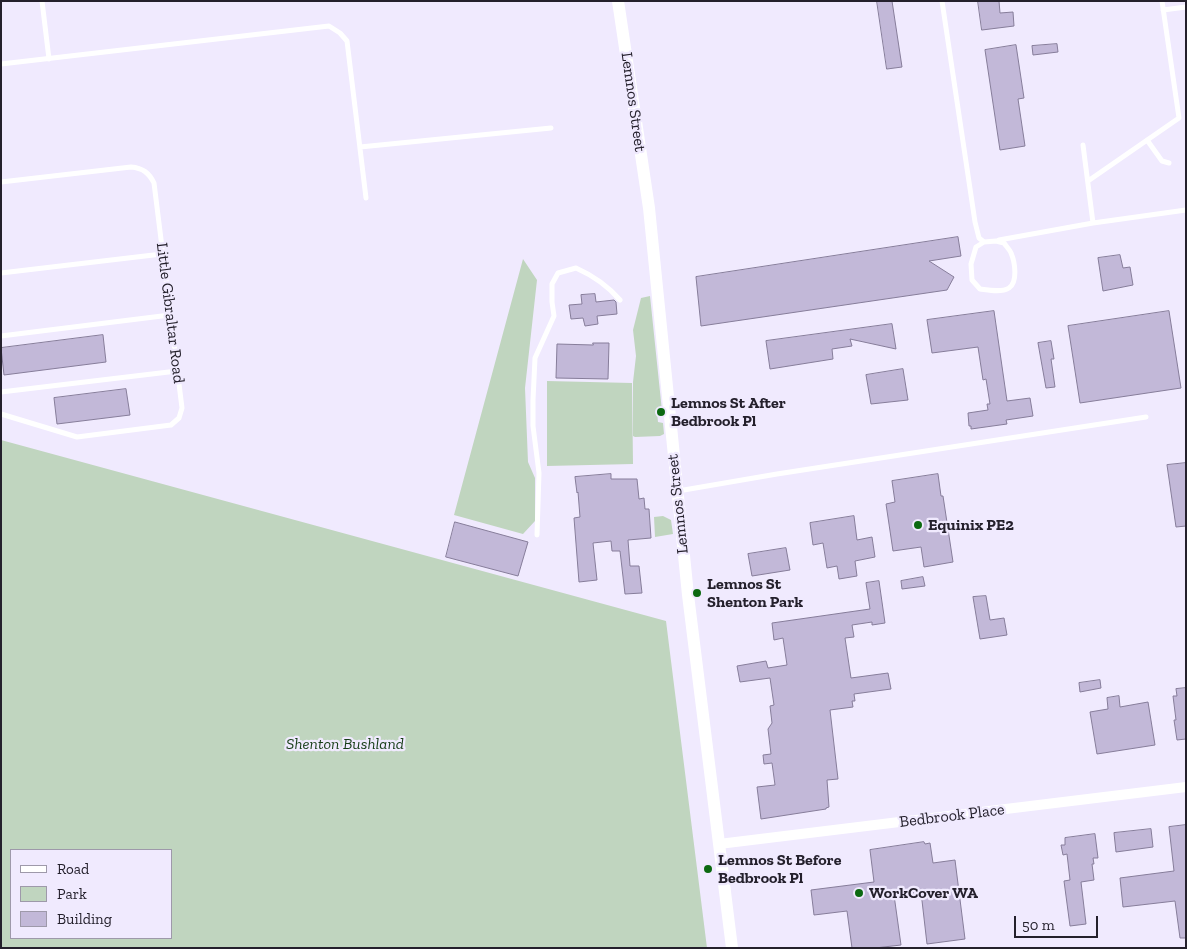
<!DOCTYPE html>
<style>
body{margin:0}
#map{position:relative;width:1187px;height:949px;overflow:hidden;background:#f0eafe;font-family:"Zilla Slab",serif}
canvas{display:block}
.frame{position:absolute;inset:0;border:2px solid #24202c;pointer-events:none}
.legend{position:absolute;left:10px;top:849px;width:162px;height:90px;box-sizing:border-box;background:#f0eafe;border:1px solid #9e99aa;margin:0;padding:6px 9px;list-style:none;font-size:15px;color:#24202c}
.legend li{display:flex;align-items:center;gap:10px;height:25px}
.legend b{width:25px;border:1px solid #9e99aa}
.scale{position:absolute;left:1014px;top:916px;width:84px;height:22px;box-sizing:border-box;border:2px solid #24202c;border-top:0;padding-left:6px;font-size:15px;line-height:18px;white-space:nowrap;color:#24202c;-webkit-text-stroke:4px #f0eafe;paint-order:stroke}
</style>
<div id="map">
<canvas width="1187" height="949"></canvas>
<div class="frame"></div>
<ul class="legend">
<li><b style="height:6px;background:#fff"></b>Road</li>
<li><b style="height:14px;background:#c0d5bf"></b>Park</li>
<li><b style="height:14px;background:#c2b8d8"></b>Building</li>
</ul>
<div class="scale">50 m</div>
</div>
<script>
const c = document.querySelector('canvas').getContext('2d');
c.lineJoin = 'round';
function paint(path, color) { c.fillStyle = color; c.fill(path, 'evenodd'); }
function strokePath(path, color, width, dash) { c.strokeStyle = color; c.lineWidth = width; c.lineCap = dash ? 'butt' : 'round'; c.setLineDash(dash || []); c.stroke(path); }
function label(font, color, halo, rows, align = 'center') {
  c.font = font + ' "Zilla Slab",serif'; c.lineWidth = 4.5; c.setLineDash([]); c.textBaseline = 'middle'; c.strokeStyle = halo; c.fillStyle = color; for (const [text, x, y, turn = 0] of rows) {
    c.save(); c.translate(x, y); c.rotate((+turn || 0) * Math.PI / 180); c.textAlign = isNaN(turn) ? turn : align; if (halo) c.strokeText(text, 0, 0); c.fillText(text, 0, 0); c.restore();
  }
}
paint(new Path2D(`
 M523,259L537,280L525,388L528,462L535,478V521L523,534L454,515Z
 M650,296L662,411L657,412L658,422L663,423L664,434L660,436L635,437L633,436V382L636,356L633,330L641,298Z
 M547,381L632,383L633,464L547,466Z
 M1,440L666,621L707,948H1ZM171,850V938H11V850Z
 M663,516L671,520L673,534L655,537L654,517Z`), '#c0d5bf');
const building = new Path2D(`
 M877,1H892L902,67L887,69Z
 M978,1H999L1000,13L1013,12L1014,26L982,30Z
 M1057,44L1058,52L1033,55L1032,46Z
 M1016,45L1024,98L1018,99L1025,146L1000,150L985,50Z
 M958,237L961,256L929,261L954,277L947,290L701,326L696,277Z
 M1120,255L1123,268L1130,267L1133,285L1103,291L1098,258Z
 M595,294L596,302L614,300L616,302L617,314L597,316L598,324L585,326L583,318L571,319L569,305L582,304L581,295Z
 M994,311L1007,401L1030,398L1033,416L1006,420L1007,424L971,429V426H969L968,413L988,410L987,404H990L986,379L983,380L978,347L932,353L927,320Z
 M1169,311L1181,388L1080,403L1068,326Z
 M892,324L896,349L850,339L852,346L832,349L833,359L770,369L766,341Z
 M103,335L106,362L4,375L1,348Z
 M1051,341L1054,359H1051L1055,387L1046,388L1038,343Z
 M593,343H609L608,379L556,378L557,344L593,345Z
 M903,369L908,400L871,404L866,375Z
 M126,389L130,415L57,424L54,398Z
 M1186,463V526L1176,527L1167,465Z
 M611,474V479H637L639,499L644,498L645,509H649L651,538L628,540L630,566H639L642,593L625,594L620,551H612L611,541L593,543L597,580L579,582L574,518L580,517L578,492L577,493L575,477Z
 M938,474L941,496H943L953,562L924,567L921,547L893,551L886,504L895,502L892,481Z
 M854,516L857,540L872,537L875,557L855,561L857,576L839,579L837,566L827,568L823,543L813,545L810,523Z
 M455,522L528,542L518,576L446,557Z
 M786,548L790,570L752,576L748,554Z
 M923,577L925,586L902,589L901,581Z
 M879,581L885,623L872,625V622L852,625L854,637L845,638L851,678L888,673L891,689L854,694L855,701H852L853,707L830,710L838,779L827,780L829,807L826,808V809L761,819L757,787L775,785L772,763L764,764L763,755L771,754L768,729L772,723L770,706L774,705L770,678L740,682L737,666L766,661L768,668L787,665L783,638L774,640L772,623L870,609L866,583Z
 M986,596L990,620L1004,618L1007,635L980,639L973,597Z
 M1100,680L1101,688L1080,692L1079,683Z
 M1186,688V739L1177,740L1174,720H1176L1173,696H1177L1176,689Z
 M1119,696L1120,707L1148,702L1155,745L1097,754L1090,712L1108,709L1107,698Z
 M1186,825V938H1180L1175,901L1123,907L1120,878L1174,871L1169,827Z
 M1151,829L1153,847L1116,852L1114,833Z
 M1095,834L1098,858H1093L1094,864H1092L1094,880L1081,882L1086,924L1070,926L1064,881L1070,880L1067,854L1063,855L1061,845H1065V838Z
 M924,842L925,844L930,843L933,863L955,860L965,939L927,944L921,892L894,895L901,945L875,948H852L847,911L814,915L811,890L874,882L870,850Z`);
paint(building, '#c2b8d8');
strokePath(building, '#867d9a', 1);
strokePath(new Path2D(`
 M42,1L49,59
 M942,1L975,222L979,238L984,242L996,241L1004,243C1006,246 1010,250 1011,253C1015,262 1018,282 1009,288C1001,293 988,290 980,289L972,280L971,264L976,247L984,242
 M1163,10L1186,7
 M1,64L329,26L340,33L347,41L366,198
 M1147,140L1162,161L1169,163
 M1083,145L1093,223
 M360,147L551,128
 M1088,181L1179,118L1162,1
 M1,182L131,167C143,168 149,173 154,183L182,408L179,418L171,425L77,437L1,414
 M999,240L1093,223L1186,210
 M1,273L162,254
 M1,336L170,315
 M1,392L177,371
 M678,491L777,474L1146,417
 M537,535L539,473L533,426V400L535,358L554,316L552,302V284L558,273L576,268C594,276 607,285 620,300`), '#fff', 5);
strokePath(new Path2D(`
 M719,844L1186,787`), '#fff', 10);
strokePath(new Path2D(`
 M618,1L649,208L688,595L732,948`), '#fff', 12);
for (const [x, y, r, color] of [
 [661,412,5,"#0c6911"],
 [918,525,5,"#0c6911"],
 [697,593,5,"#0c6911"],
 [708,869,5,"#0c6911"],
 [859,893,5,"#0c6911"]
]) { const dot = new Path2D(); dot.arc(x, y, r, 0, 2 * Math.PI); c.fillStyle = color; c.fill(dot); strokePath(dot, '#f0eafe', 2); }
label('16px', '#24202c', '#f0eafe', [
 ["Lemnos Street",633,102,82],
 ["Little Gibraltar Road",170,313,83],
 ["Lemnos Street",678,504,-96],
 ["Bedbrook Place",952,816,-7]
]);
label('bold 16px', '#24202c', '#f0eafe', [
 ["Lemnos St After",671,403],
 ["Bedbrook Pl",671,421],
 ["Equinix PE2",928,525],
 ["Lemnos St",707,584],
 ["Shenton Park",707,602],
 ["Lemnos St Before",718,860],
 ["Bedbrook Pl",718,878],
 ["WorkCover WA",869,893]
], 'left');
label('italic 16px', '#153c15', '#f0eafe', [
 ["Shenton Bushland",345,744]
]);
</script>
